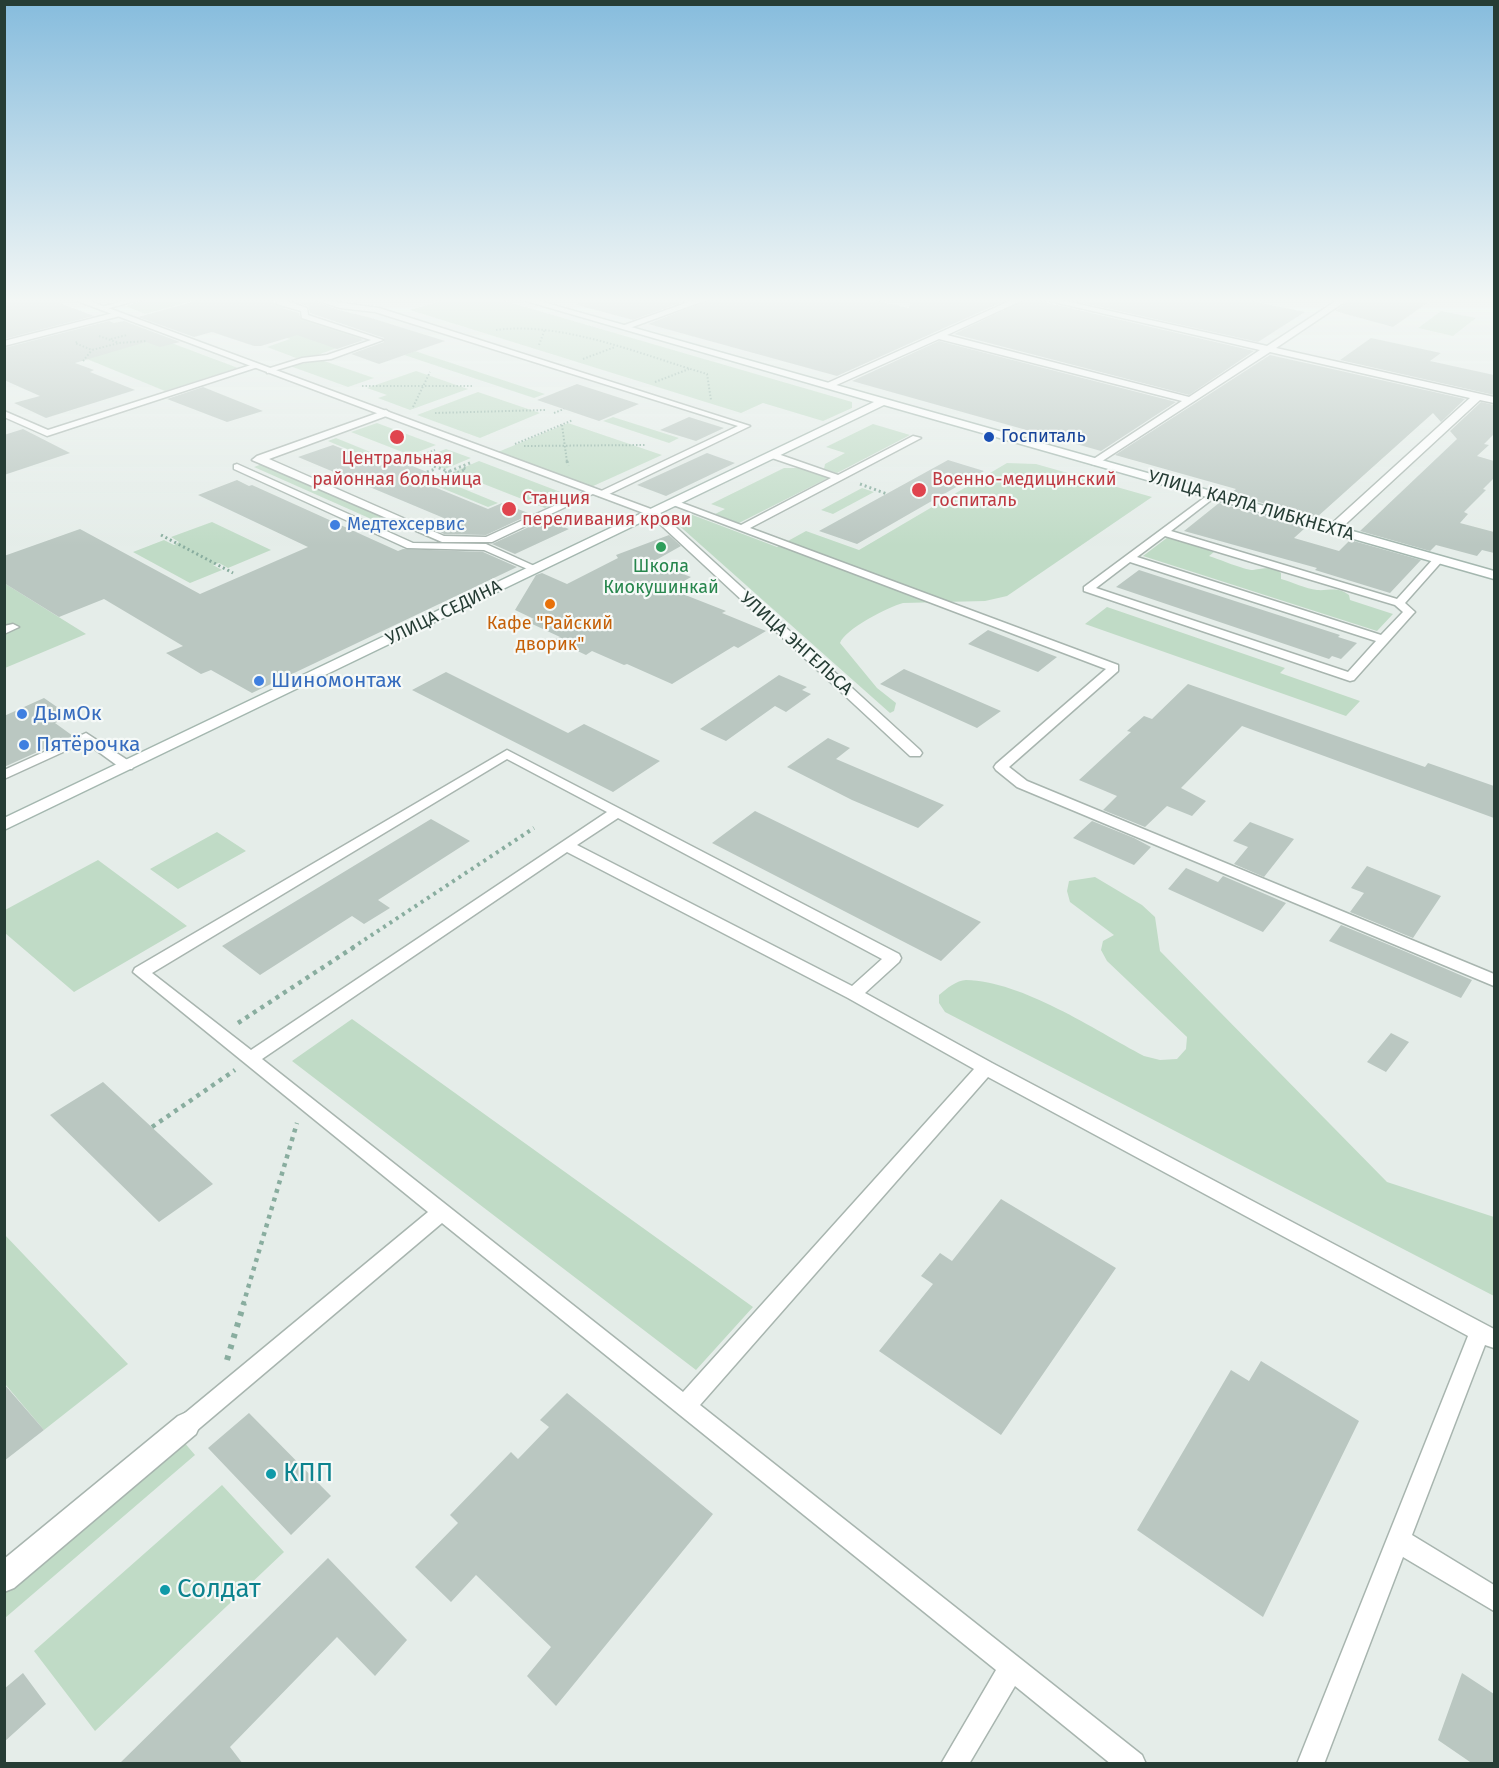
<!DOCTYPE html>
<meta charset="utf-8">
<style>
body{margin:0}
#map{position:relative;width:1499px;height:1768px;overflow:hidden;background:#e5ede9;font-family:"Fira Sans",sans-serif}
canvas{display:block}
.frame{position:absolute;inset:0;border:6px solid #263d35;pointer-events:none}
</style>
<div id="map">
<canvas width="1499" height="1768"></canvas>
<div class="frame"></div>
</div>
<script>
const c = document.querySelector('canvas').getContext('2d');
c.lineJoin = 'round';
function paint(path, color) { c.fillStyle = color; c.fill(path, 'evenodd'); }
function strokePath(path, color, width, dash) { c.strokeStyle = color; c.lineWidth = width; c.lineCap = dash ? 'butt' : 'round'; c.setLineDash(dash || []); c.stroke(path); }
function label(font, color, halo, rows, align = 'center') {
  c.font = font + ' "Fira Sans",sans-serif'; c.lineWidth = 4.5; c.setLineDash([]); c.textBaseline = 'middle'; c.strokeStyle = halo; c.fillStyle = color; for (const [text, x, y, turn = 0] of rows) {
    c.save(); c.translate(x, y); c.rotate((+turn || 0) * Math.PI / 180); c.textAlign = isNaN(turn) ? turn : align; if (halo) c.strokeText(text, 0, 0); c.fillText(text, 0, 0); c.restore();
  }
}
paint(new Path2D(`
 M149,299H264L288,307L254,317L200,299L145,314L126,306Z
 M447,299H498L852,402V408L823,421L763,403L741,413L410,310Z
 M1441,311L1476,318L1453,336L1418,328Z
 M283,312L361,338V339L315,356L296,358L267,347L290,339L272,332Z
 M161,339L238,368L165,391L87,359L94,351Z
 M415,351L545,394L534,398L404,355Z
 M321,360L374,378L348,387L290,366Z
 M416,371L468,389L410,410L378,398L387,395L367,388Z
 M478,392L537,412L540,413L480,438L417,415Z
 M613,417L679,438L669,443L603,421Z
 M377,423L436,445L410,455L351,432Z
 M568,423L662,455L591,487L498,452Z
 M873,424L910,435L837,473L824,469L825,464L845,453L826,447Z
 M336,438L390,460L380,463L328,441Z
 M446,449L471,458L445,469L420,459Z
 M479,461L571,496L545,508L453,472Z
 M1007,463L1036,464L1152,497L1007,596L985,601L903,603C888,607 845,629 840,643L877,688L896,703L894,711L890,713L675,522L690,514L777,547L806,531L859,550Z
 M262,464L404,527L396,530L254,467Z
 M784,468H799L828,478L739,523L715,514L725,509L711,504Z
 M442,480L498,503L488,507L432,484Z
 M862,488L874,492L833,514L821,510Z
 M212,522L271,550L228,568L219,563L213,565L222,570L190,583L133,552L164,540L174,545L179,542L171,537Z
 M1168,537L1214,552L1209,556C1219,559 1244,570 1253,570C1264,569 1271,565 1281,573V579C1292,582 1306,589 1317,590C1329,591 1337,586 1349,595L1350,600L1393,614L1377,631L1143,556Z
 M4,583L86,634L5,668Z
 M1107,607L1285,668L1280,673L1360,701L1346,716L1085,624Z
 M217,832L246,851L178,889L150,869Z
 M98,860L187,926L74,992L5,933V910Z
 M1095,877L1142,905L1155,917L1160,951L1387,1182L1494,1217V1296L945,1012L939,1003V995C946,989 957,980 966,980C1022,981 1095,1030 1144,1056L1160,1060L1177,1059L1186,1049L1187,1037L1107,961L1101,950L1103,941L1114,935L1070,902L1067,891L1069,881Z
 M352,1019L753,1307L696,1370L292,1061Z
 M4,1234L128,1364L44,1430L5,1384Z
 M183,1441L195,1455L5,1618V1592Z
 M222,1485L284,1552L95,1731L34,1651Z`), '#c0dbc6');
paint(new Path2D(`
 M4,299H49L94,316L4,339Z
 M203,299H263L274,302L276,306L299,313L301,320L364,340L337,349L297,335L261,346H254L212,332L194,337L138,317Z
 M299,299H309L339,310L368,317L445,341L379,364L351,354L384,342V338L310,313L308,306L292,301Z
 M578,299H691L633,320L577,305Z
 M711,299H869L909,308L910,299H1009L837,376L648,324Z
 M1027,299H1039L1040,301L1254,351L1189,395L954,334Z
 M1065,299H1242L1305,312L1258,342Z
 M1351,299H1433L1393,327L1335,311Z
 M109,321L114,323L124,321L180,342L160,347L146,342L75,363L94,370L90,372L135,390L46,418L14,403L40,396L4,380V348Z
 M1371,338L1441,353L1430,361L1494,375V395L1340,360Z
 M939,341L1176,402L1101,451L852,381Z
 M1270,355L1328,368L1465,399L1441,422L1433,413L1316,518L1230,494L1236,489L1115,455Z
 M577,384L639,404L599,421L537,400Z
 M203,387L263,411L227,422L167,399Z
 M1481,402L1494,405V434L1484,444L1489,445L1477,456L1494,461V478L1483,489L1486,490L1464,512L1468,514L1460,523L1494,532V553L1482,550L1477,556L1436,545L1430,551L1360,531L1457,439L1450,431Z
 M689,417L724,428L696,441L660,430Z
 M23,429L70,453L4,475V435Z
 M333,445L382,465L395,459L437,476L422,482L488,509L502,503L531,514L486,535L444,534L440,532L458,524L298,457Z
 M707,453L735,463L666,496L637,485Z
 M948,460L984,471L857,544L819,531Z
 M237,480L249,486L252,485L398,551L403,549L483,552L517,567L252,693L211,670L201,674L166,653L183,646L104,599L59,617L4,583V556L80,529L200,594L308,547L198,495Z
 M1219,503L1305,528L1294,538L1339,551L1350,540L1421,560L1390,593L1315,570L1317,568L1184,531Z
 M544,520L569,529L515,554L492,544Z
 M669,535L681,546L656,560L680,569L675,571L691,577L670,589L726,611L722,613L766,631L738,648L734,646L672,684L627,664L624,665L592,651L586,655L554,640L560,637L528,622L534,619L515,610L536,575L542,573L567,584L618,558L616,555Z
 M1139,570L1340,635L1338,637L1357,643L1341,659L1332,656L1329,659L1116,587Z
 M988,630L1057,657L1038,672L968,644Z
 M904,669L1001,711L977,728L880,684Z
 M446,672L568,733L584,724L660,761L613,792L412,690Z
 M779,675L807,687L802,690L811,694L786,712L775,706L726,741L700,729Z
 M1188,684L1425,767L1428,763L1494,786V818L1242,726L1181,788L1206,801L1192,816L1167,806L1145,827L1103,810L1117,796L1079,780L1131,732L1127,731L1144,716L1152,719Z
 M44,698L70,716L55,723L73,736L4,767V716Z
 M828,738L850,748L836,759L944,805L918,828L852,800L787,767Z
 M755,811L981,922L941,961L712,843Z
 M431,819L470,841L378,900L390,908L364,924L352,916L260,975L222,946Z
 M1092,821L1134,838L1151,847L1134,865L1073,838Z
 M1250,822L1294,839L1264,877L1234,864L1248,847L1233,841Z
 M1367,866L1441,896L1413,938L1350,912L1364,893L1351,888Z
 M1186,868L1218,882L1223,876L1286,903L1263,932L1168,889Z
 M1341,925L1404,951L1472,980L1461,998L1329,941Z
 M1391,1033L1409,1042L1386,1072L1367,1062Z
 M103,1082L213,1184L159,1222L50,1115Z
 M1001,1199L1116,1268L1001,1435L879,1351L933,1284L921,1276L940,1253L952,1261Z
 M1261,1361L1359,1421L1263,1617L1137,1530L1231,1370L1249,1381Z
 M4,1384L44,1430L4,1461Z
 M567,1393L713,1514L556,1706L527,1676L551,1647L476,1575L451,1602L415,1567L458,1523L450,1515L511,1452L518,1459L549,1427L540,1420Z
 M249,1413L331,1496L291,1535L208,1448Z
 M328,1558L407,1640L375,1676L337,1637L230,1747L243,1764H119Z
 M23,1673L46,1704L4,1742V1689Z
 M1462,1673L1494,1694V1764H1473L1438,1740Z`), '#bac7c1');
const lane = new Path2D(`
 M130,299H142L102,310L98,308Z
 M275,299H281L307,308L308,315L383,340L331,359L303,362L267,373V369L302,358L327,355L371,340L302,318L301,311L277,304Z
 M313,299L379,308L750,426L605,496H599V492L738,426L375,312L340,308Z
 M117,312L120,316L4,346V341Z
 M254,364L261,366L47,436L4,417V411L48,430Z
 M386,410L390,413L389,415L269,459L444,536L486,537L591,489L599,491L492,542H442L252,460L257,456Z
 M913,436L921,438L750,528L1118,665V671L1009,767L1027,781L1494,974V986L1017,787L996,770L994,767L996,764L1106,669L668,503L677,501L741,525L831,478L769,457V453H775L838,475Z
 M237,464L413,543L486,544L541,569L536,572L532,571L484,550L407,548L234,469V465Z
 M1212,492L1215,493V497L1171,531L1397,599L1435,557L1439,556L1444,559L1405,603L1415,612L1413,614L1354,680L1350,681L1084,591V587ZM1165,536L1395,605L1403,612L1381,635L1137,557ZM1130,562L1376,641L1348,672L1096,588Z
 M649,510H657L920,750L922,753L920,756H910L649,514Z
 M13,624L19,627L4,634V626Z
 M86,733L132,763L134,766L132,769H122L85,742L4,779V770Z
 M507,750L899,954L901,958L899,962L865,993L992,1063L1494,1329V1348L1485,1345L1412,1535L1494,1585V1611L1403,1557L1324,1764H1297L1468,1336L988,1077L700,1405L1142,1755L1146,1764H1111L1015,1686L969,1764H941L996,1670L442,1223L195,1432L187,1436L179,1432L176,1425L179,1418L428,1212L133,972L135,968ZM507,759L607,812L251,1050L152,973ZM618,818L882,959L852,986L577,845ZM567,852L848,998L974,1069L683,1392L262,1059Z`);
const street = new Path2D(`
 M72,299H84L659,512L657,515H649Z
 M697,299H709L627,329L619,327Z
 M1014,299H1025L947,335L1189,397L1260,350L1041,299H1056L1267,346L1339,299H1349L1276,348L1494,397V403L1480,400L1337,532H1329L1327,529L1329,526L1470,398L1270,352L1096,465L1092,464V460L1182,401L939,339L832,387L823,385Z
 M187,1412L196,1416L200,1425L196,1434L14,1588L4,1592V1559L178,1416Z`);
const secondary = new Path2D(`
 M519,299H532L1494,571V579L884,405L4,830V818L874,402Z`);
strokePath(lane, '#a8b5af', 3);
strokePath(street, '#a8b5af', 3);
strokePath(secondary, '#a4b7af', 3);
strokePath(new Path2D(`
 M496,330C563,321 642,355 707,374L711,400
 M99,336L119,343
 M111,339L127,335
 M77,342L75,343L92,350L119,343L146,341
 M539,345L545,329
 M583,359L615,347
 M83,361L92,350
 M655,382L689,369
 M362,386H472
 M413,407L430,372
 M435,413L545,410
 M554,413L564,409
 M562,425L567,462
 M515,444L573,420
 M524,446L646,445
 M413,458L424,462
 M411,459L435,450`), '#89ad9f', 2, [1.5, 2]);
strokePath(new Path2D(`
 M420,461L455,474L466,469L460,467
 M567,461L568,466
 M427,472L435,469
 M445,473L470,463
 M860,484L887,494
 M161,535L233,573`), '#89ad9f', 3, [2, 3]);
strokePath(new Path2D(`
 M352,948L534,828`), '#89ad9f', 4, [3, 4.5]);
strokePath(new Path2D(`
 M238,1023L354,947
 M152,1127L235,1070
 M243,1305L297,1123`), '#89ad9f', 4.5, [4, 5]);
strokePath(new Path2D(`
 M227,1360L244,1303`), '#89ad9f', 6, [4.5, 7]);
paint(lane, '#fff');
paint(street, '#fff');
paint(secondary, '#fff');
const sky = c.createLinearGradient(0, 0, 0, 546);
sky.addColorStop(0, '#86bcdd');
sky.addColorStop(0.55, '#f3f7f5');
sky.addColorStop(1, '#f3f7f500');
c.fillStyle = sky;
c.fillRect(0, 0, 1499, 546);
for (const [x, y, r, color] of [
 [397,437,8,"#e0444e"],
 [989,437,6,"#1a4fb4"],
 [919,490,8,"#e0444e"],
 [509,509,8,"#e0444e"],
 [335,525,6,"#3f7fe0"],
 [661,547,6,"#2e9e5b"],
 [550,604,6,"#e8710a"],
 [259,681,6,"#3f7fe0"],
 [22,714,6,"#3f7fe0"],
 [24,745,6,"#3f7fe0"],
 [271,1474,6,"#0f9aa8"],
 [165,1590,6,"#0f9aa8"]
]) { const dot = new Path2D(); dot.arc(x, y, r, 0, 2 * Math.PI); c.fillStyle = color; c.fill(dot); strokePath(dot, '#f5f9f7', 2); }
label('18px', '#164399', '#f5f9f7', [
 ["Госпиталь",1001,437]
], 'left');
label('18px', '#be3a42', '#f5f9f7', [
 ["Центральная",397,459,"center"],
 ["районная больница",397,480,"center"],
 ["Военно-медицинский",932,480],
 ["госпиталь",932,501],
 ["Станция",522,499],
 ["переливания крови",522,520]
], 'left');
label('18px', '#263d35', '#f5f9f7', [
 ["УЛИЦА КАРЛА ЛИБКНЕХТА",1251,506,16],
 ["УЛИЦА СЕДИНА",444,613,-26],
 ["УЛИЦА ЭНГЕЛЬСА",796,644,42]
]);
label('18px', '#366cbe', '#f5f9f7', [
 ["Медтехсервис",347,525]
], 'left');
label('18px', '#27864d', '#f5f9f7', [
 ["Школа",661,567],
 ["Киокушинкай",661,588]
]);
label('18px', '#c56008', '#f5f9f7', [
 ["Кафе \"Райский",550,624],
 ["дворик\"",550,645]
]);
label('21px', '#366cbe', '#f5f9f7', [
 ["Шиномонтаж",271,681],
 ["ДымОк",34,714],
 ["Пятёрочка",36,745]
], 'left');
label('26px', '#0d838f', '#f5f9f7', [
 ["КПП",283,1474],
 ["Солдат",177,1590]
], 'left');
</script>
